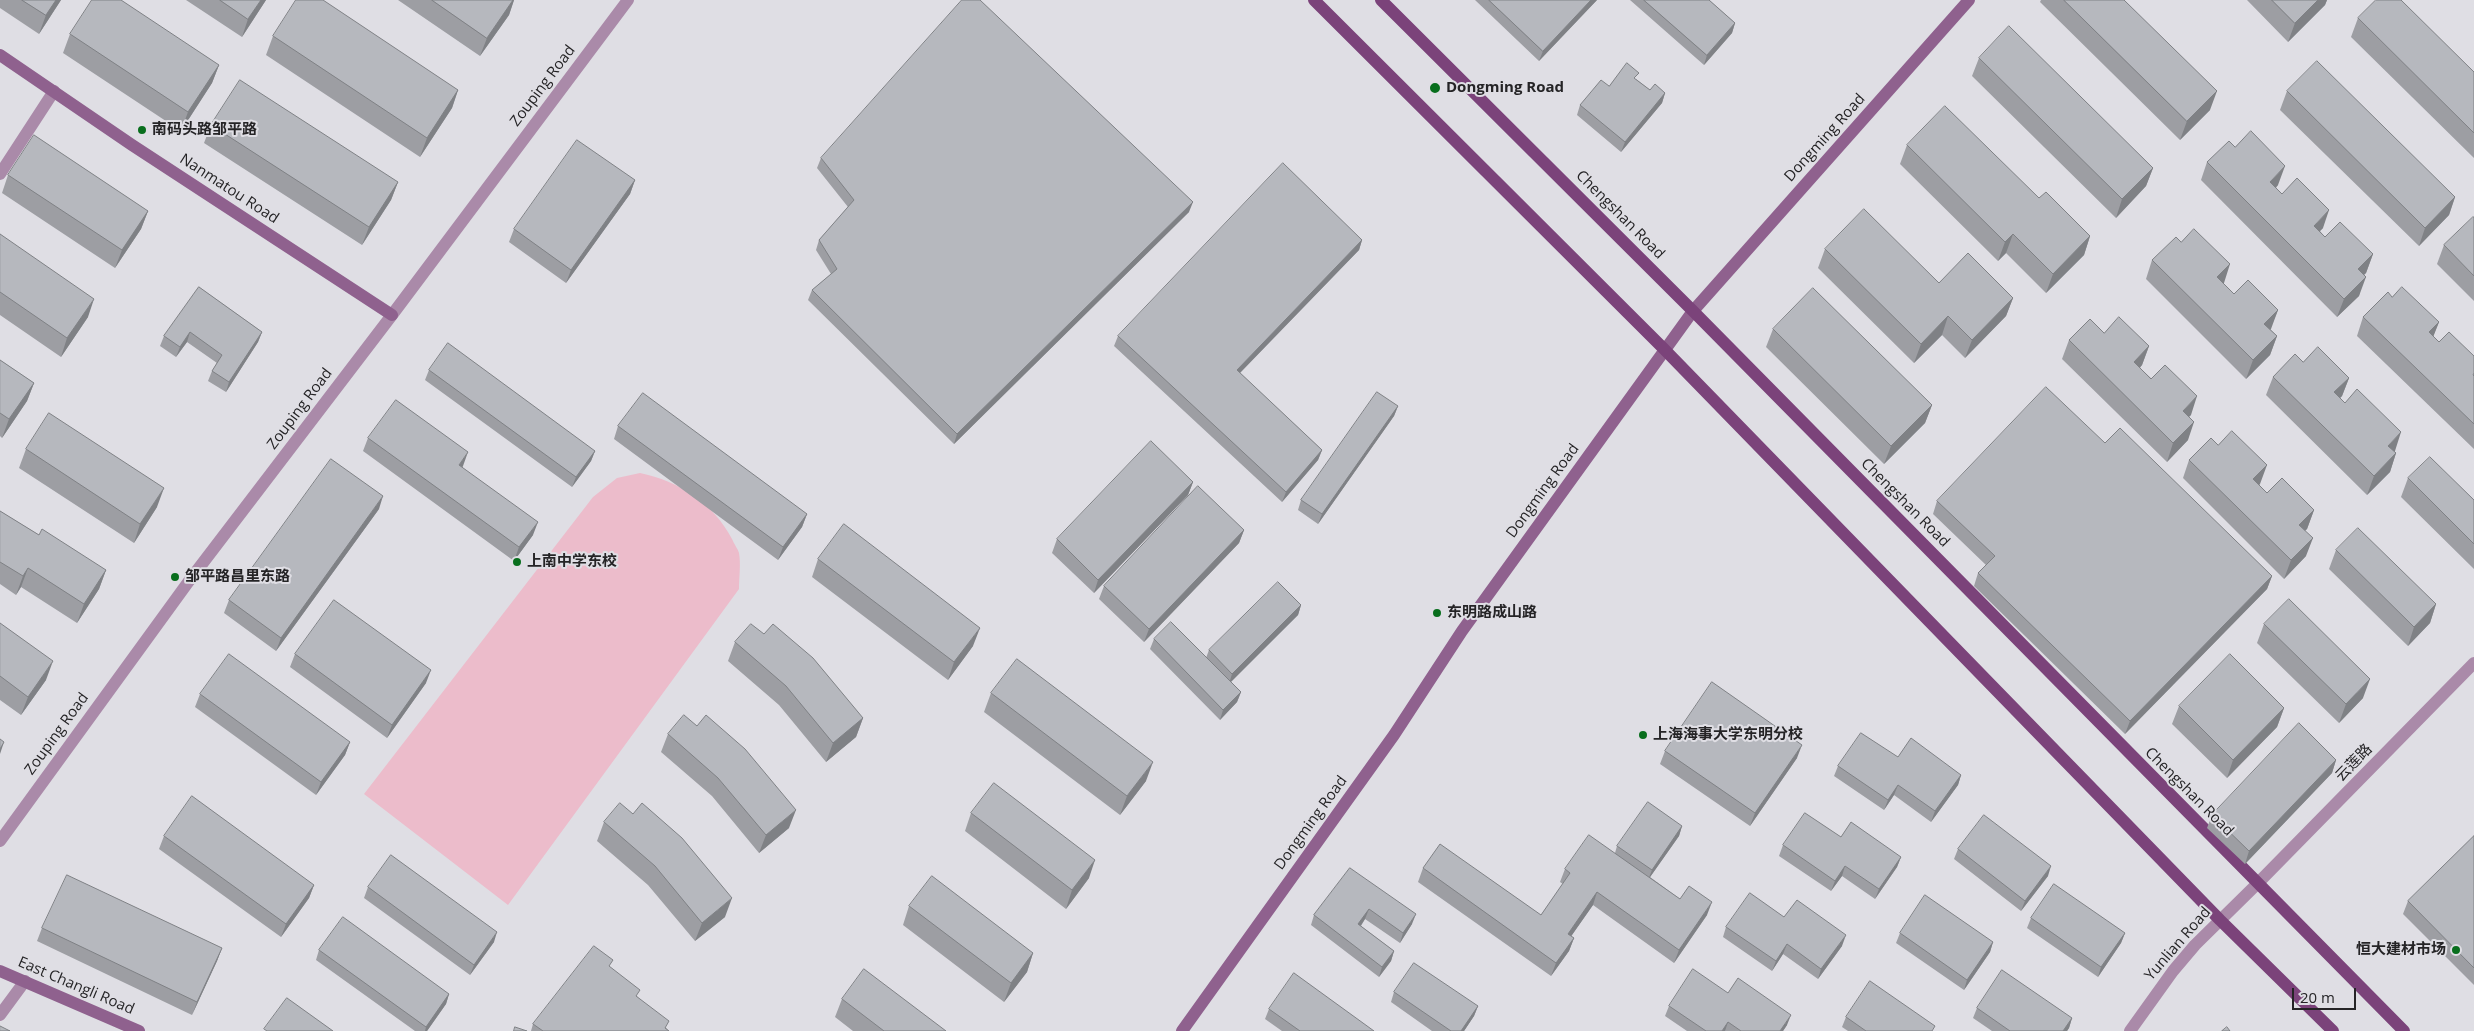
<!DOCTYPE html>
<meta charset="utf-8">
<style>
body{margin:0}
#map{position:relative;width:2474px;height:1031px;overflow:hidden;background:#dfdee4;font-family:"Open Sans",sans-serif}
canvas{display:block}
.scale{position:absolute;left:2292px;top:988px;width:64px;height:22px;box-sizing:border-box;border:2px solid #252426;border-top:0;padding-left:6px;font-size:15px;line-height:18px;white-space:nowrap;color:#252426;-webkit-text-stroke:4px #dfdee4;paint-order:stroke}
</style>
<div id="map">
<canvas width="2474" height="1031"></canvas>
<div class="scale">20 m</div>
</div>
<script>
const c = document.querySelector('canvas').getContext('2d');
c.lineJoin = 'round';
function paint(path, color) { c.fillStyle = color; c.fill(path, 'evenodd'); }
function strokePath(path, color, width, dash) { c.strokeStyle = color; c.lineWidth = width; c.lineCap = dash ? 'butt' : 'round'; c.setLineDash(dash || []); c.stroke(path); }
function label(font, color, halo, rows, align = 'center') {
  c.font = font + ' "Open Sans","Noto Sans SC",sans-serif'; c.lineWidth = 4; c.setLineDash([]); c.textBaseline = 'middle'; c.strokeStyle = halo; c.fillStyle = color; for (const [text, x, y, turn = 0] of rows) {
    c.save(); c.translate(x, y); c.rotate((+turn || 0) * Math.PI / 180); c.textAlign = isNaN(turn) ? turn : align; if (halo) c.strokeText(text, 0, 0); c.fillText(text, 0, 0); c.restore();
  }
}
paint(new Path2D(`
 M640,473C679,481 714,504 732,539C734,544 738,549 739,553C741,564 739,578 739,589L508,905L364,794L593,497L617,478Z`), '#ecbccb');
strokePath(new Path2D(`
 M0,174L54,91
 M2257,884L2474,663`), '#aa8aa9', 12);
strokePath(new Path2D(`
 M0,841L189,581L392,315L628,0
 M0,1015L25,981
 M2130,1031L2173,971L2195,945L2257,884`), '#aa8aa9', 12);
strokePath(new Path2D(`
 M0,55L132,145L392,315
 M0,971L139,1031
 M1182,1031L1394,735L1462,631L1693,311L1969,0`), '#8f618e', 12);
strokePath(new Path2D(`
 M1314,0L1664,349L2220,920L2333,1031
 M1381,0L1693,311L2404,1031`), '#7b437a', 12);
paint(new Path2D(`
 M0,0H61L39,34L0,8Z
 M186,0H266L242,37Z
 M398,0H514L509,15L480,56Z
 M1475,0H1597L1539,61Z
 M1630,0H1709L1735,23L1732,33L1704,65Z
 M2041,0H2124L2210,110L2180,140L2040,2Z
 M2247,0H2327L2325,5L2288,42Z
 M2358,18L2474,72V158L2351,37Z
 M70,34L219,65L212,83L181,131L63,53Z
 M273,36L458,90L452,108L420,157L266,55Z
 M1979,58L2153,168L2146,186L2116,218L1972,76Z
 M1636,79L1650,90L1665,93L1662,103L1621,152L1577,115L1580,105L1609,86Z
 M2287,91L2455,197L2449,215L2419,246L2280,110Z
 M211,125L398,182L391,200L362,245L204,143Z
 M1907,145L2039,198L2090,236L2084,255L2046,293L2006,253L1998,261L1900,164Z
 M821,158L1189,212L954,444L808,300L812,290L831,274L816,250L819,240L848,207L817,168Z
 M2207,162L2278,185L2276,188L2282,194L2323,228L2320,231L2325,237L2373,254L2366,273L2363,275L2359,296L2337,317L2201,180Z
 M8,175L148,211L141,229L115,268L2,193Z
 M635,180L630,194L566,283L509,242L514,229Z
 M2474,217V301L2437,264L2444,245Z
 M0,234L88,317L61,357L0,315Z
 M1362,240L1359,250L1240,373L1322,450L1318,460L1282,502L1114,346L1118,336Z
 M1825,249L1939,283L2013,298L2006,316L1965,358L1942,335L1914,363L1818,268Z
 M2152,260L2223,283L2234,294L2278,310L2270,329L2277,336L2270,355L2246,379L2146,279Z
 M199,287L262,332L258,342L226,392L208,381L212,371L217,363L187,342L176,357L160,346L164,336Z
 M2392,297L2439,322L2433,336L2439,342L2474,356V449L2357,336L2363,317Z
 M1773,329L1932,405L1925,423L1884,464L1766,347Z
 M2104,333L2149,346L2142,365L2140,368L2191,415L2189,416L2188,440L2167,462L2062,359L2069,340Z
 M0,360L34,383L27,401L2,438L0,436Z
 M2303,362L2349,378L2342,396L2340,398L2395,451H2394L2396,453L2390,472L2367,495L2266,395L2273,377Z
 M429,370L595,451L591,461L572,487L425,380Z
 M1398,406L1394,416L1318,524L1298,510L1301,500Z
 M618,426L807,514L802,527L778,560L614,439Z
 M368,438L463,466L462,467L533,535L514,561L363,451Z
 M2105,443L2272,576L2267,589L2125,734L1974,586L1978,573L1986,565L1933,514L1937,501Z
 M26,449L157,507L134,543L19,468Z
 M2189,460L2260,484L2259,485L2267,493L2314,510L2307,529L2305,530L2306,556L2284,579L2183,478Z
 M2408,478L2474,500V569L2401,497Z
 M1193,482L1188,495L1094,593L1052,553L1057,539Z
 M379,509L276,651L224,613L229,600Z
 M0,511L39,535L106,570L99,589L77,623L21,587L16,595L0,584Z
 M1244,530L1239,543L1144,642L1099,599L1104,586Z
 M2336,550L2436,604L2430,623L2408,646L2329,569Z
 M818,559L973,646L948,680L812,577Z
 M1301,605L1298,615L1230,682L1241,692L1237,702L1220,720L1150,649L1154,639L1206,658L1209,650Z
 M0,623L46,680L21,715L0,700Z
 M2264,624L2363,698L2339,723L2257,643Z
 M735,642L863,718L856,737L826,762L779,705L728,661Z
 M295,654L426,683L387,738L290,667Z
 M991,693L1146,781L1120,815L984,712Z
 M200,694L350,742L345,755L316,795L195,707Z
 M2179,706L2284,708L2277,727L2227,778L2172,724Z
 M668,734L789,828L759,853L712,796L661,752Z
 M1665,751L1797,758L1750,826L1660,764Z
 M1898,757L1961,775L1958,785L1931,822L1894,795L1884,810L1834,776L1838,766Z
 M2336,760L2332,773L2245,864L2207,828L2212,815Z
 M971,813L1089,878L1066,909L965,831Z
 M604,822L725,917L695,941L648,885L597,841Z
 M1682,826L1679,836L1650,877L1680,899L1707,915L1674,963L1593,905L1571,936L1574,938L1569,951L1551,976L1418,882L1423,868L1541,915L1563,884L1560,882L1565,869L1615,853L1617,846Z
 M164,836L314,885L309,898L281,937L159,849Z
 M2474,836V985L2403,914L2408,901Z
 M1783,845L1901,857L1897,867L1875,899L1842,876L1831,891L1779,856Z
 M1958,849L2048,876L2021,911L1954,859Z
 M1350,868L1412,924L1400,943L1365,919L1361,926L1394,951L1391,961L1379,977L1311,925L1314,915Z
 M368,887L494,942L470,975L364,898Z
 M909,906L1033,953L1027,972L1004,1002L903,925Z
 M1784,917L1842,946L1818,979L1783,954L1772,971L1723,937L1726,927Z
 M2031,918L2125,933L2121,943L2098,977L2027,928Z
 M42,928L222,948L217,961L192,1015L37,941Z
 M1900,933L1993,942L1990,952L1964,990L1896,943Z
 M319,950L449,994L446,1004L427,1031H415L316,960Z
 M610,967L669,1031H531L533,1024Z
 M1394,992L1478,1006L1474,1016L1464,1031H1432L1391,1002Z
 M1728,993L1787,1025L1783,1031H1687L1665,1016L1669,1006Z
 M842,999L946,1031H853L835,1017Z
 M1977,1008L2072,1018L2069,1028L2067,1031H1992L1973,1018Z
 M1269,1009L1374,1031H1282L1265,1019Z
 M1846,1017L1933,1031H1848L1842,1027Z`), '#9d9ea3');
paint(new Path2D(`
 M56,0H61L39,34L46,15Z
 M261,0H266L242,37L248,19Z
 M513,0H514L509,15L480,56L487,38Z
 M1591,0H1597L1539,61L1543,51Z
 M2318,0H2327L2325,5L2288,42L2295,23Z
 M1735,23L1732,33L1704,65L1707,55Z
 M219,65L212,83L181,131L188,112Z
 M458,90L452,108L420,157L427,138Z
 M2217,91L2210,110L2180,140L2187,121Z
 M1665,93L1662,103L1621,152L1625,142Z
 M2285,166L2278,185L2263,200L2270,182Z
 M2153,168L2146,186L2116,218L2122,199Z
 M635,180L630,194L566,283L571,270Z
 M398,182L391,200L362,245L369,227Z
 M2455,197L2449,215L2419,246L2425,228Z
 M1193,202L1189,212L954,444L957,434Z
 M2329,210L2323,228L2307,244L2314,226Z
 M148,211L141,229L115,268L122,250Z
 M2013,234L2006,253L1998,261L2005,242Z
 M2090,236L2084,255L2046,293L2053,274Z
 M1362,240L1359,250L1233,380L1237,370Z
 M2373,254L2366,273L2351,288L2358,269Z
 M2230,264L2224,283L2211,296L2217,277Z
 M2366,277L2359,296L2337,317L2344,299Z
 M2013,298L2006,316L1965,358L1972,340Z
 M94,299L88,317L61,357L67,338Z
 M2278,310L2271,329L2258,342L2264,324Z
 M1948,316L1942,335L1914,363L1921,344Z
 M2439,322L2432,340L2429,332Z
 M190,332L187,342L176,357L180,347Z
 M262,332L258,342L226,392L229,382Z
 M2277,336L2270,355L2246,379L2253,360Z
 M2149,346L2142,365L2127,381L2134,362Z
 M2349,378L2342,396L2327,411L2334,392Z
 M34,383L27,401L2,438L9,419Z
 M2197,396L2191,415L2177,429L2183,411Z
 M1932,405L1925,423L1884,464L1891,446Z
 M1398,406L1394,416L1318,524L1322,514Z
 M2194,422L2188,440L2167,462L2173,443Z
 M2401,432L2395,451L2382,464L2388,446Z
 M1322,450L1318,460L1282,502L1286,492Z
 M595,451L591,461L572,487L576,477Z
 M468,452L463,466L455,478L459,465Z
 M2396,453L2390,472L2367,495L2374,476Z
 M2267,465L2260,484L2246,498L2253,479Z
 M1193,482L1188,495L1094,593L1098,580Z
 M164,488L157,507L134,543L140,524Z
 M383,496L379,509L276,651L281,638Z
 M2314,510L2307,529L2293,543L2299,525Z
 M807,514L802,527L778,560L783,547Z
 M538,522L533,535L514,561L519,547Z
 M1244,530L1239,543L1144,642L1149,629Z
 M2313,538L2306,556L2284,579L2291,560Z
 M28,568L21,587L16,595L23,576Z
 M106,570L99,589L77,623L84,604Z
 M2272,576L2267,589L2125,734L2130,721Z
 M2436,604L2430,623L2408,646L2414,627Z
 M1301,605L1298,615L1229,684L1232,674Z
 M980,628L973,646L948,680L954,662Z
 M53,661L46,680L21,715L28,697Z
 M431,670L426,683L387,738L392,725Z
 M2370,679L2363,698L2339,723L2346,704Z
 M1241,692L1237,702L1220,720L1223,710Z
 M2284,708L2277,727L2227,778L2233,760Z
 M863,718L856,737L826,762L833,743Z
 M4,742L0,754V749Z
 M350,742L345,755L316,795L321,782Z
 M1802,745L1797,758L1750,826L1755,813Z
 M2336,760L2332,773L2245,864L2249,851Z
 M1153,762L1146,781L1120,815L1127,796Z
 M1961,775L1958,785L1931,822L1935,811Z
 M1898,785L1894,795L1884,810L1888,800Z
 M796,810L789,828L759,853L766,835Z
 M1682,826L1679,836L1648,880L1652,870Z
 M1901,857L1897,867L1875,899L1879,889Z
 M1095,860L1089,878L1066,909L1072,890Z
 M1845,866L1842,876L1831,891L1835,881Z
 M2051,866L2048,876L2021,911L2025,901Z
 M314,885L309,898L281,937L286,924Z
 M1597,892L1593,905L1563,948L1568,934Z
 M732,898L725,917L695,941L702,923Z
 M1712,902L1707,915L1674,963L1679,950Z
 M1369,909L1365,919L1355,934L1358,924Z
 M1416,914L1412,924L1400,943L1403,933Z
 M497,932L494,942L470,975L474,965Z
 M2125,933L2121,943L2098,977L2101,967Z
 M1846,935L1842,946L1818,979L1821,969Z
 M1574,938L1569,951L1551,976L1556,963Z
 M1993,942L1990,952L1964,990L1967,980Z
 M1787,944L1783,954L1772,971L1776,961Z
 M222,948L217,961L192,1015L197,1002Z
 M1394,951L1391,961L1379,977L1382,967Z
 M1033,953L1027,972L1004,1002L1011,983Z
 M449,994L446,1004L427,1031H425L426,1027Z
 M1478,1006L1474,1016L1464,1031H1461Z
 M1791,1015L1787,1025L1783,1031H1780Z
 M2072,1018L2069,1028L2067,1031H2063Z
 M1728,1022L1725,1031H1722Z`), '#7f8185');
const building = new Path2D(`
 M22,0H56L46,15Z
 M92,0H121L219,65L188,112L70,34Z
 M220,0H261L248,19Z
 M296,0H323L458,90L427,138L273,36Z
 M432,0H513L487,38Z
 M962,0H980L1193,202L957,434L812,290L837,269L819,240L854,200L821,158Z
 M1489,0H1591L1543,51Z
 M1644,0H1709L1735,23L1707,55Z
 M2064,0H2124L2217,91L2187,121Z
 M2272,0H2318L2295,23Z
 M2376,0H2401L2474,72V133L2358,18Z
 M2009,26L2153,168L2122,199L1979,58Z
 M2317,61L2455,197L2425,228L2287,91Z
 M1627,63L1639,73L1634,78L1650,90L1655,84L1665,93L1625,142L1580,105L1601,80L1609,86Z
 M240,80L398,182L369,227L211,125Z
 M1945,106L2039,198L2046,192L2090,236L2053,274L2013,234L2005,242L1907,145Z
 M2251,131L2285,166L2270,182L2282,194L2297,178L2329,210L2314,226L2325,237L2340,222L2373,254L2358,269L2366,277L2344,299L2207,162L2229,141L2235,147Z
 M34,135L148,211L122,250L8,175Z
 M577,140L635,180L571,270L514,229Z
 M1283,163L1362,240L1237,370L1322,450L1286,492L1118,336Z
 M1864,209L1939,283L1968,253L2013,298L1972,340L1948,316L1921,344L1825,249Z
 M2473,217H2474V276L2444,245Z
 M2194,229L2230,264L2217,277L2234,294L2248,280L2278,310L2264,324L2277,336L2253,360L2152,260L2176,237L2181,242Z
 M0,234L94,299L67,338L0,292Z
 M199,287L262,332L229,382L212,371L222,355L190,332L180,347L164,336Z
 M2402,287L2439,322L2429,332L2439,342L2449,332L2474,356V373L2473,375L2474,376V424L2363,317L2388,292L2392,297Z
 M1813,288L1932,405L1891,446L1773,329Z
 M2119,317L2149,346L2134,362L2151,379L2165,365L2197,396L2183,411L2194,422L2173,443L2069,340L2090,319L2104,333Z
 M448,343L595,451L576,477L429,370Z
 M2318,347L2349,378L2334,392L2345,403L2357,389L2401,432L2388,446L2396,453L2374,476L2273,377L2295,354L2303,362Z
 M0,360L34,383L9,419L0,413Z
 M2046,387L2105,443L2120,428L2272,576L2130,721L1978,573L1995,556L1937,501Z
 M1377,392L1398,406L1322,514L1301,500Z
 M643,393L807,514L783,547L618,426Z
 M396,400L468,452L459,465L538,522L519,547L368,438Z
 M49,413L164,488L140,524L26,449Z
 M2232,431L2267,465L2253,479L2267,493L2282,478L2314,510L2299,525L2313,538L2291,560L2189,460L2211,438L2218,445Z
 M1151,441L1193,482L1098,580L1057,539Z
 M2430,457L2474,500V544L2408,478Z
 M331,459L383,496L281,638L229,600Z
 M1198,486L1244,530L1149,629L1104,586Z
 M0,511L39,535L42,529L106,570L84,604L28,568L23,576L0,562Z
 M844,524L980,628L954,662L818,559Z
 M2358,528L2436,604L2414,627L2336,550Z
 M1278,582L1301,605L1232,674L1209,650Z
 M2289,599L2370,679L2346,704L2264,624Z
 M334,600L431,670L392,725L295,654Z
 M1171,622L1241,692L1223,710L1154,639Z
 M0,623L53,661L28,697L0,676Z
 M751,624L764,634L773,624L813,658L863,718L833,743L786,686L735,642Z
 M229,654L350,742L321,782L200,694Z
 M2230,654L2284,708L2233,760L2179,706Z
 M1017,659L1153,762L1127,796L991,693Z
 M1712,682L1802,745L1755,813L1665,751Z
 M684,715L697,726L706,715L745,749L796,810L766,835L718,778L668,734Z
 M2299,723L2336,760L2249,851L2212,815Z
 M1861,733L1898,757L1911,738L1961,775L1935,811L1898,785L1888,800L1838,766Z
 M0,739L4,742L0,749Z
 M994,783L1095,860L1072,890L971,813Z
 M192,796L314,885L286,924L164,836Z
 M1648,802L1682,826L1652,870L1617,846Z
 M620,803L633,814L642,803L682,838L732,898L702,923L655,866L604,822Z
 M1805,813L1841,837L1851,822L1901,857L1879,889L1845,866L1835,881L1783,845Z
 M1984,815L2051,866L2025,901L1958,849Z
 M1589,835L1680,899L1689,886L1712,902L1679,950L1597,892L1568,934L1574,938L1556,963L1423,868L1440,844L1541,915L1570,873L1565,869Z
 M2474,836V968L2408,901Z
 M391,855L497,932L474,965L368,887Z
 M1350,868L1416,914L1403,933L1369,909L1358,924L1394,951L1382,967L1314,915Z
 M67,875L222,948L197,1002L42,928Z
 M932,876L1033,953L1011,983L909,906Z
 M2054,884L2125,933L2101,967L2031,918Z
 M1750,893L1784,917L1797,900L1846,935L1821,969L1787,944L1776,961L1726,927Z
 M1925,895L1993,942L1967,980L1900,933Z
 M343,917L449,994L426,1027L319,950Z
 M594,946L613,960L609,966L640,990L636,996L669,1021L665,1028L669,1031H543L533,1024Z
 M1414,963L1478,1006L1461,1031H1451L1394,992Z
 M864,969L946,1031H884L842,999Z
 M1693,969L1728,993L1738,978L1791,1015L1780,1031H1741L1728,1022L1722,1031H1706L1669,1006Z
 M2002,970L2072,1018L2063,1031H2010L1977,1008Z
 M1294,973L1374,1031H1300L1269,1009Z
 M1870,981L1935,1026L1932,1031H1866L1846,1017Z
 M287,998L333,1031H267L264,1029Z
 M0,1026L10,1031H0Z
 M515,1027L527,1031H514Z
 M2227,1027L2230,1031H2222Z`);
paint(building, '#b6b8be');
strokePath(building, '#7f8185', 1);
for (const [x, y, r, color] of [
 [1435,88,6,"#086e1d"],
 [142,130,5,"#086e1d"],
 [517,562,5,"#086e1d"],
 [175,577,5,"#086e1d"],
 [1437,613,5,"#086e1d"],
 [1643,735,5,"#086e1d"],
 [2456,950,5,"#086e1d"]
]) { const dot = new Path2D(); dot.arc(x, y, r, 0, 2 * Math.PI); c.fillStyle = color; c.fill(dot); strokePath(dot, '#dfdee4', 2); }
label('15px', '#252426', '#dfdee4', [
 ["Zouping Road",543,86,-53],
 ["Dongming Road",1825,138,-48],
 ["Nanmatou Road",229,189,33],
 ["Chengshan Road",1620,215,45],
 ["Zouping Road",300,409,-53],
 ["Dongming Road",1543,491,-54],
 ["Chengshan Road",1905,503,45],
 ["Zouping Road",57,734,-54],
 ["云莲路",2354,763,-46],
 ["Chengshan Road",2189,792,45],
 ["Dongming Road",1311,823,-54],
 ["Yunlian Road",2178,944,-49],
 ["East Changli Road",76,986,23]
]);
label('bold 15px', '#252426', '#dfdee4', [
 ["Dongming Road",1446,88],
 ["南码头路邹平路",152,130],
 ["上南中学东校",527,562],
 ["邹平路昌里东路",185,577],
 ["东明路成山路",1447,613],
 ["上海海事大学东明分校",1653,735],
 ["恒大建材市场",2446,950,"right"]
], 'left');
</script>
